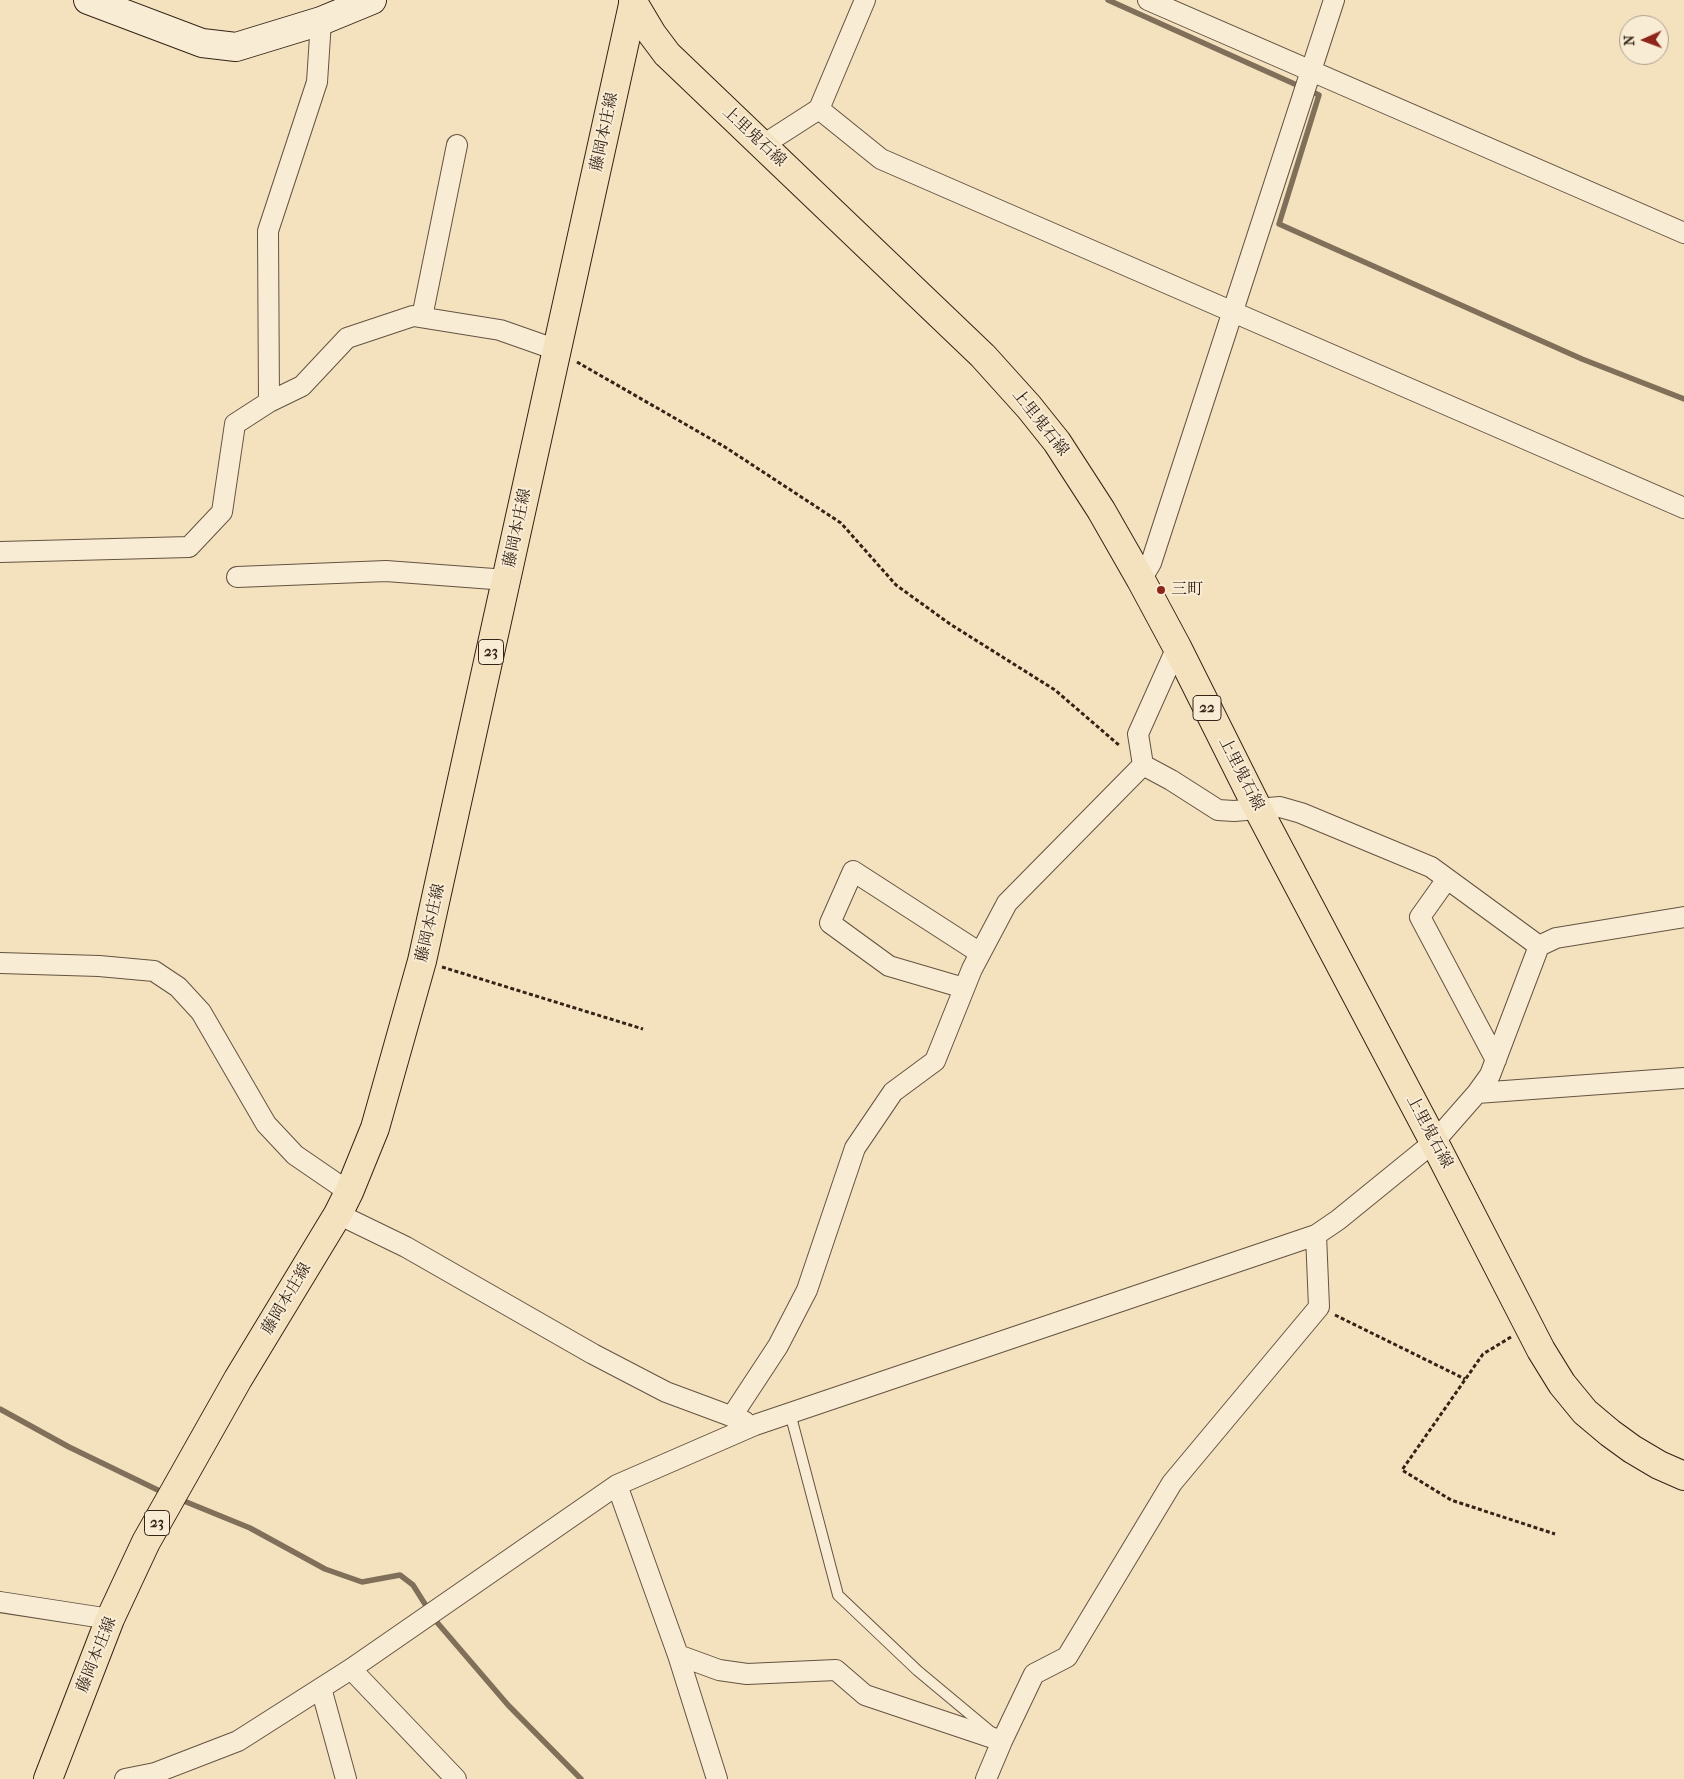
<!DOCTYPE html>
<meta charset="utf-8">
<style>
body{margin:0}
#map{position:relative;width:1684px;height:1779px;overflow:hidden;background:#f4e2bf;font-family:"IM FELL French Canon",serif}
canvas{display:block}
.north{position:absolute;left:1619px;top:15px;width:50px;height:50px;box-sizing:border-box;background:#f8ecd5;border:1px solid #aa9c89;border-radius:50%;rotate:268deg;font-size:14px;font-weight:700;line-height:20px;text-align:center;color:#342316}
.north::after{content:'';display:block;margin:auto;width:18px;height:22px;background:#8f2418;clip-path:polygon(50% 0,100% 100%,50% 72%,0 100%)}
</style>
<div id="map">
<canvas width="1684" height="1779"></canvas>
<div class="north">N</div>
</div>
<script>
const c = document.querySelector('canvas').getContext('2d');
c.lineJoin = 'round';
function strokePath(path, color, width, dash) { c.strokeStyle = color; c.lineWidth = width; c.lineCap = dash ? 'butt' : 'round'; c.setLineDash(dash || []); c.stroke(path); }
function label(font, color, halo, rows, align = 'center') {
  c.font = font + ' "IM FELL French Canon","Noto Serif JP",serif'; c.lineWidth = 4; c.setLineDash([]); c.textBaseline = 'middle'; c.strokeStyle = halo; c.fillStyle = color; for (const [text, x, y, turn = 0] of rows) {
    c.save(); c.translate(x, y); c.rotate((+turn || 0) * Math.PI / 180); c.textAlign = isNaN(turn) ? turn : align; if (halo) c.strokeText(text, 0, 0); c.fillText(text, 0, 0); c.restore();
  }
}
strokePath(new Path2D(`
 M1108,0L1319,95L1279,224L1582,359L1684,399
 M0,1409L69,1447L166,1494
 M179,1499L250,1528L325,1569L362,1582L400,1575L413,1585L435,1620L508,1705L581,1779`), '#806f59', 5.5);
const lane = new Path2D(`
 M790,1413L838,1595L918,1671L990,1731`);
const street = new Path2D(`
 M1148,0L1684,233
 M819,109L865,0
 M763,145L819,109L881,159L1684,508
 M422,317L457,145
 M269,402L302,386L347,338L413,316L500,330L557,350
 M0,552L189,547L222,512L235,424L269,402L268,231L317,82L321,21
 M237,577L386,571L507,580
 M1141,580L1151,563L1334,0
 M1143,765L1171,780L1218,810L1234,811L1280,807L1301,813L1431,867L1539,946
 M1447,879L1420,917L1496,1060
 M0,963L99,966L154,971L178,987L201,1012L266,1124L295,1155L349,1192
 M964,988L889,966L830,923L853,871L980,953
 M1477,1093L1684,1078
 M338,1214L406,1247L593,1354L666,1392L744,1421
 M732,1416L778,1346L807,1290L855,1148L893,1092L935,1061L972,969L1007,903L1143,765L1138,734L1177,647
 M617,1485L678,1655L717,1779
 M0,1602L110,1619
 M678,1655L719,1670L747,1674L836,1670L865,1695L1002,1741
 M351,1669L456,1779
 M321,1688L346,1779
 M125,1779L155,1773L238,1741L351,1669L617,1485L755,1425L1316,1235L1338,1220L1434,1142L1477,1093L1490,1075L1539,946L1556,938L1684,917
 M986,1779L1002,1741L1034,1674L1067,1657L1172,1483L1319,1307L1316,1235`);
const secondary = new Path2D(`
 M88,0L202,43L236,47L321,21L372,0`);
const primary = new Path2D(`
 M633,2L652,34L667,54L983,356L1029,407L1057,442L1101,510L1141,580L1177,647L1258,809L1434,1142L1541,1350L1562,1384L1585,1412L1610,1433L1632,1449L1659,1465L1684,1476
 M48,1779L110,1619L146,1542L238,1379L338,1214L349,1192L375,1128L422,961L634,0`);
strokePath(lane, '#645340', 12);
strokePath(street, '#645340', 22);
strokePath(secondary, '#342316', 30);
strokePath(primary, '#342316', 30);
strokePath(new Path2D(`
 M577,362L725,447L841,523L896,585L950,624L1055,690L1120,746
 M442,967L643,1029
 M1335,1315L1465,1379
 M1511,1337L1483,1354L1402,1470L1451,1500L1555,1534`), '#342316', 3, [4, 2.5]);
strokePath(lane, '#f8ecd5', 10);
strokePath(street, '#f8ecd5', 20);
strokePath(secondary, '#f8ecd5', 28);
strokePath(primary, '#f4e2bf', 28);
for (const [x, y, r, color] of [
 [1161,590,5,"#8f2418"]
]) { const dot = new Path2D(); dot.arc(x, y, r, 0, 2 * Math.PI); c.fillStyle = color; c.fill(dot); strokePath(dot, '#f8ecd5', 2); }
for (const [x, y, w] of [
 [491,652,25],
 [1207,708,28],
 [157,1523,25]
]) { const box = new Path2D(); box.roundRect(x - w / 2, y - 12.5, w, 25, 4); c.fillStyle = '#f8ecd5'; c.fill(box); strokePath(box, '#342316', 1); }
label('bold 15px', '#342316', null, [
 ["23",491,652],
 ["22",1207,708],
 ["23",157,1523]
]);
label('16px', '#342316', '#f8ecd5', [
 ["藤岡本庄線",605,132,-78],
 ["上里鬼石線",754,137,43],
 ["上里鬼石線",1040,423,52],
 ["藤岡本庄線",518,528,-78],
 ["上里鬼石線",1241,774,63],
 ["藤岡本庄線",431,923,-77],
 ["上里鬼石線",1429,1132,62],
 ["藤岡本庄線",287,1299,-59],
 ["藤岡本庄線",97,1655,-68]
]);
label('16px', '#342316', '#f8ecd5', [
 ["三町",1171,590]
], 'left');
</script>
